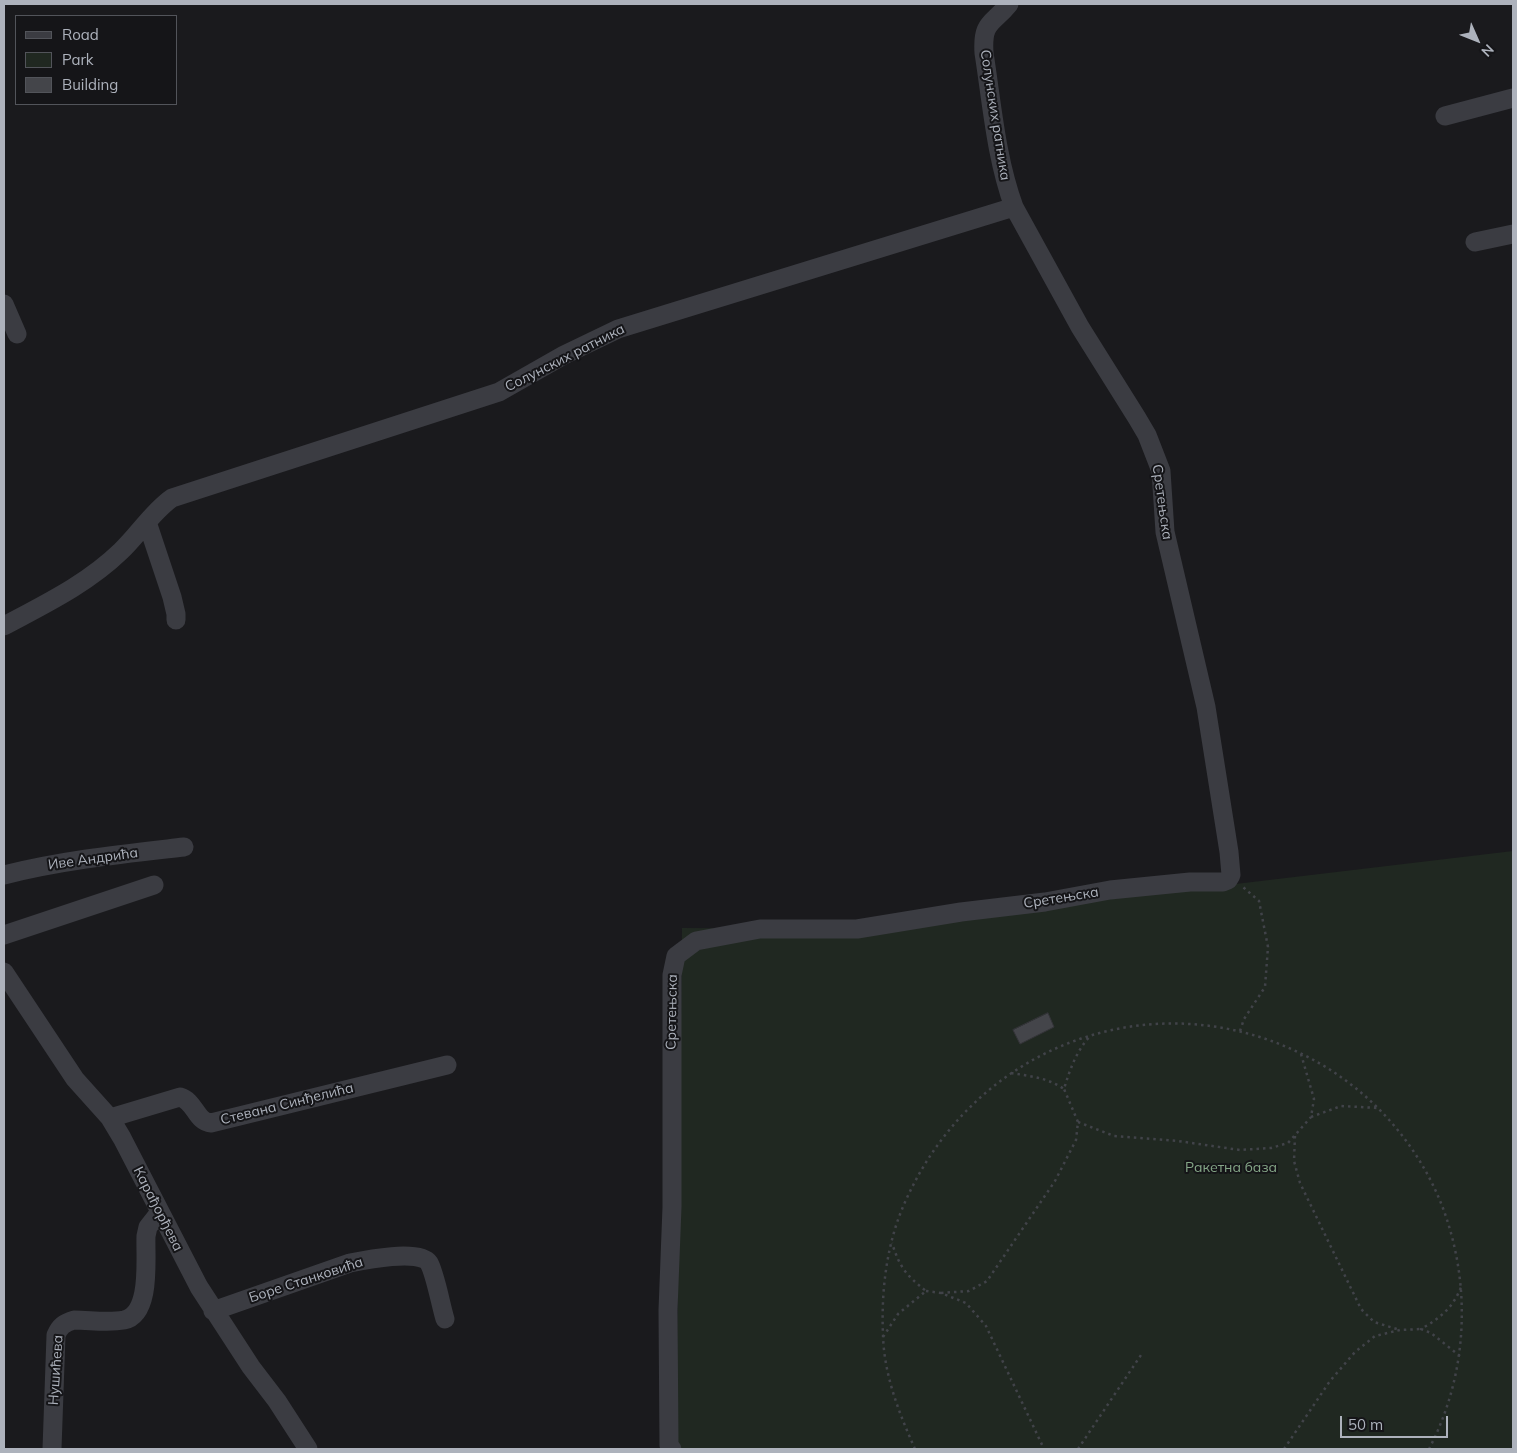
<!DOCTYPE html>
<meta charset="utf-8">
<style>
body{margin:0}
#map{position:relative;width:1517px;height:1453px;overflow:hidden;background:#1a1a1d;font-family:Mulish,sans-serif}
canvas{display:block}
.frame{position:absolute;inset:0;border:5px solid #adb2bc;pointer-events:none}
.legend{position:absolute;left:15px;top:15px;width:162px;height:90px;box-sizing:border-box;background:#151518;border:1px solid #52545a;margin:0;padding:6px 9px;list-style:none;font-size:15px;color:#adb2bc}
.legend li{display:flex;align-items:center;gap:10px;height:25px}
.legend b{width:25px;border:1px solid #52545a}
.north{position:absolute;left:1452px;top:15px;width:50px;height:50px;-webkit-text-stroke:4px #151518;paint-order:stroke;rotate:134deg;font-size:14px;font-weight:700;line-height:20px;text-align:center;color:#adb2bc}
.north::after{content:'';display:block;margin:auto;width:18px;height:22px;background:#adb2bc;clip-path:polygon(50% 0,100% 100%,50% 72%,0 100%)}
.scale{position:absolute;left:1340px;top:1416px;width:108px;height:22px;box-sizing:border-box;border:2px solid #adb2bc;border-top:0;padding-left:6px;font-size:15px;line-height:18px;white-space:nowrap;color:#adb2bc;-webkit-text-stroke:4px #151518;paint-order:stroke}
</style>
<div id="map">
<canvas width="1517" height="1453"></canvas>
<div class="frame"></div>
<ul class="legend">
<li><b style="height:6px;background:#3b3c42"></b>Road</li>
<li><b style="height:14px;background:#202821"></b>Park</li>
<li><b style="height:14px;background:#44454a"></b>Building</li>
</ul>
<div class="north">N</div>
<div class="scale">50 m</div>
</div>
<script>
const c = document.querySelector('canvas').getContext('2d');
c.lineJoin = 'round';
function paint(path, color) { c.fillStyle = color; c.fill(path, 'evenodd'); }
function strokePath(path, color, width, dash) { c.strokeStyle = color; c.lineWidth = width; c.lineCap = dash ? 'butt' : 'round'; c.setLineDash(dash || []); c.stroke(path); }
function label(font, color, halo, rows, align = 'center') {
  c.font = font + ' Mulish,sans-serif'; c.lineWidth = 4; c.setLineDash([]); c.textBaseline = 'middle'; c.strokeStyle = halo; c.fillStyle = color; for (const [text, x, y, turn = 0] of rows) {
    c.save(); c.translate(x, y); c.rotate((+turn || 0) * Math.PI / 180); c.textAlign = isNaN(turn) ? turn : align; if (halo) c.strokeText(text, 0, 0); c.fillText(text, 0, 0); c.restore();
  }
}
paint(new Path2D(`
 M1513,851V1449H679L676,1445L682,928L857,929Z`), '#202821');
const building = new Path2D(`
 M1048,1013L1054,1027L1020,1044L1013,1030Z`);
paint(building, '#44454a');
strokePath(building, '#343439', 1);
strokePath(new Path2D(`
 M1240,1031L1244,1019L1265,987L1268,947L1259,901L1243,887
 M1301,1054L1314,1099L1311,1117L1341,1106L1378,1108
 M1011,1073C1030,1076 1048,1078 1064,1089C1070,1069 1076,1052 1090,1036
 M1078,1122L1114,1136L1178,1141L1240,1150L1271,1148L1288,1143L1311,1117
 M1295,1136L1294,1161L1300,1183L1361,1309L1374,1322L1400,1330
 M926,1291L941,1293L966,1303L986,1326L1044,1449
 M941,1293L969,1291L987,1281L1055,1181L1076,1140L1078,1122L1064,1089
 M883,1337L898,1314L926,1291C906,1275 900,1268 892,1243
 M1460,1356L1431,1333L1421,1329C1440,1318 1453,1308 1461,1287
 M915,1449C899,1413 884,1375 883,1335C881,1289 887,1241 906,1200C979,1037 1170,974 1324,1066C1379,1099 1422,1151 1444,1211C1472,1289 1467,1376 1429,1449
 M1078,1449L1141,1355
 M1284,1449L1330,1381L1355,1352L1375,1336L1400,1330L1421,1329`), '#414349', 2.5, [2.5, 4]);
strokePath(new Path2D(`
 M1445,116L1513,98
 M1475,242L1513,234
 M4,304L17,334
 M147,522L172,597L176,614V620
 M4,626C45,604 87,584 121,551C139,534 152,512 172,498L499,392L564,355L618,329L1014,207
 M4,875C63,860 123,854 184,847
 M4,935L154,885
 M4,972L75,1079L110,1118L122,1138L199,1287L251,1367L277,1401L308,1449
 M110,1118L180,1097C195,1101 196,1122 211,1123L447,1065
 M213,1311L350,1263C365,1260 420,1249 429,1263C435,1273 441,1306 445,1319
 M52,1449L56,1335C60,1326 64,1323 74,1320C90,1320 108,1323 124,1320C152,1314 145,1257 146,1236L148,1227L159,1213
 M672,1449L669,1446L668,1310L672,1207V975L676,956L696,941L760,929H857L961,912L1045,902L1110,890L1190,882H1223L1228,880L1231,875L1229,852L1206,707L1165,532L1161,471L1147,435L1137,418L1080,327L1014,207C996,158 992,104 984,53C982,21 992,25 1009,4`), '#3b3c42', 19);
label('14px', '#adb2bc', '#151518', [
 ["Солунских ратника",995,115,81],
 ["Солунских ратника",565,358,-27],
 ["Сретењска",1162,502,82],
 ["Иве Андрића",93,859,-8],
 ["Сретењска",1061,898,-9],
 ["Сретењска",672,1012,-89],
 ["Стевана Синђелића",287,1104,-14],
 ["Карађорђева",158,1209,63],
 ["Боре Станковића",306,1280,-18],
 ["Нушићева",56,1370,-86]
]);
label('14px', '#85a687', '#151518', [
 ["Ракетна база",1231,1168]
]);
</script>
